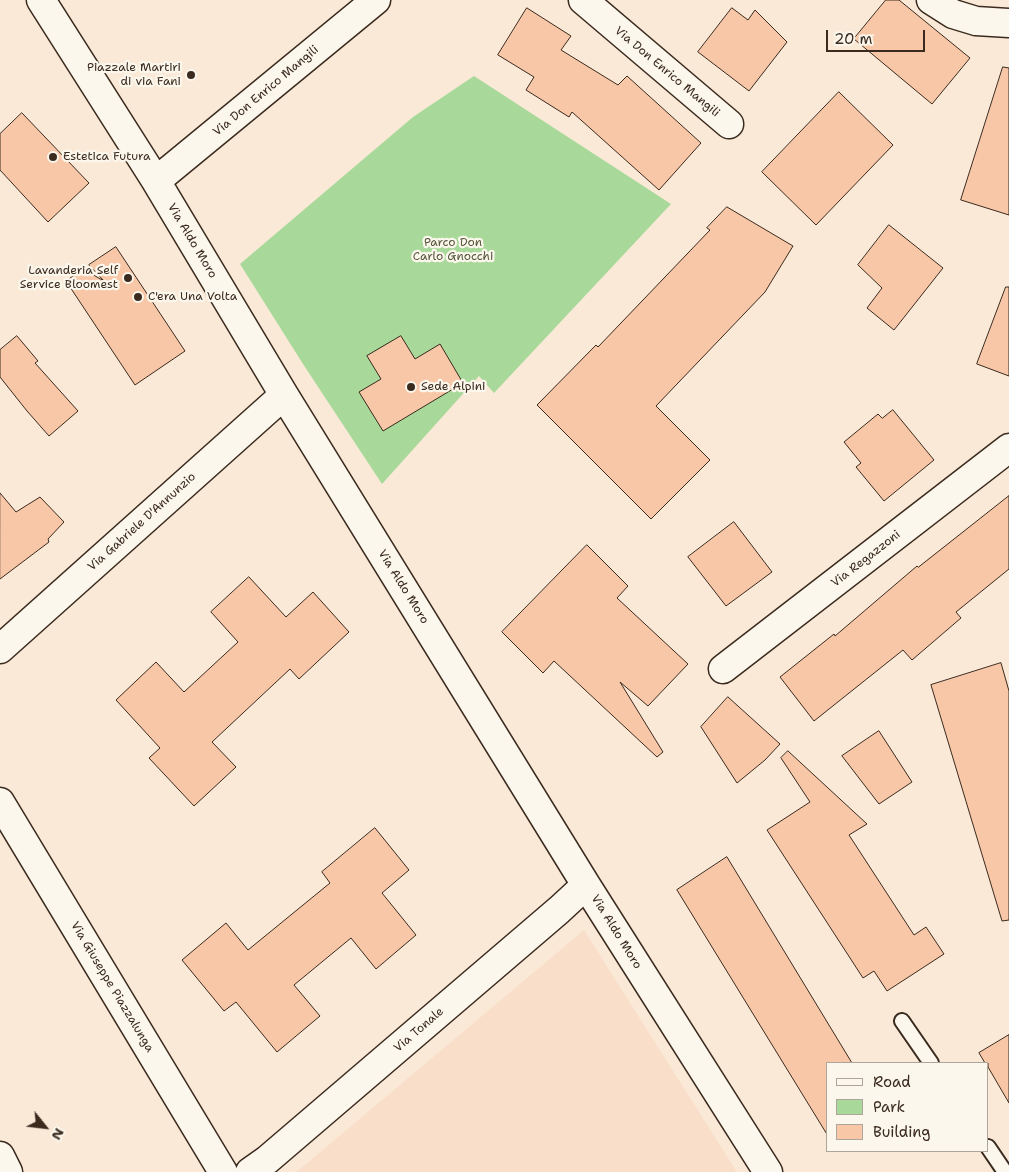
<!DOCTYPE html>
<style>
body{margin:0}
#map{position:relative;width:1009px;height:1172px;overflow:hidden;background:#fae9d7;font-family:"Shantell Sans",sans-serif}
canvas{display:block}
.legend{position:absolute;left:826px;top:1062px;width:162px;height:90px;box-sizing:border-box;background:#fbf7ec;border:1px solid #aea59a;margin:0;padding:6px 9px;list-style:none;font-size:15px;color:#3b2a1e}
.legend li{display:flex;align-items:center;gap:10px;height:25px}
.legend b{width:25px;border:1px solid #aea59a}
.north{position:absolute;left:20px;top:1102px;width:50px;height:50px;-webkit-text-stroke:4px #fbf7ec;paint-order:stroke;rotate:119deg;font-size:14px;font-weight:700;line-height:20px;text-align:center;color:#3b2a1e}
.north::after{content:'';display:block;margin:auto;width:18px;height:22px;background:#3b2a1e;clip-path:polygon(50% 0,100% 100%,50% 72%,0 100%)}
.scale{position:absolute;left:826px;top:30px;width:99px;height:22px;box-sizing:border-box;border:2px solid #3b2a1e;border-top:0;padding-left:6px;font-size:15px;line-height:18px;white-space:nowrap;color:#3b2a1e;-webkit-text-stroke:4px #fbf7ec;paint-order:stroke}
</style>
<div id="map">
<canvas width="1009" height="1172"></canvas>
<ul class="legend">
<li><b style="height:6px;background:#fbf7ec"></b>Road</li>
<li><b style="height:14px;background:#a8d99a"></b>Park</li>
<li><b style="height:14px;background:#f7c7a7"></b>Building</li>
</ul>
<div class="north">N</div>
<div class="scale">20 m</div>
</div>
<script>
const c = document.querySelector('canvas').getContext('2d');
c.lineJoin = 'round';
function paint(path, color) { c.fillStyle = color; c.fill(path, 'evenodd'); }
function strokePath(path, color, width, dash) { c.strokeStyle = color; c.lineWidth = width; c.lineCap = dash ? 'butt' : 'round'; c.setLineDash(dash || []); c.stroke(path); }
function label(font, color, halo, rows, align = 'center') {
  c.font = font + ' "Shantell Sans",sans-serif'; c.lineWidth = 4.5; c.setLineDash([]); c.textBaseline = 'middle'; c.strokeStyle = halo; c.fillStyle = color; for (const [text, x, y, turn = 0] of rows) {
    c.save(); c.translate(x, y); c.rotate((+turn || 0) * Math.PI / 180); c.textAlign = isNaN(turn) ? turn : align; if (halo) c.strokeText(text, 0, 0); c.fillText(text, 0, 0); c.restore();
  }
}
paint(new Path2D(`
 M584,930L737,1172H296L306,1164Z`), '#f9dfc9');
paint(new Path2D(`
 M474,76L671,204L494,393L479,376L382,484L303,364L240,264L413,117Z`), '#a8d99a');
const building = new Path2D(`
 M886,0H899L970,58L932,104L854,39Z
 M527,8L571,36L561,50L618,85L627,76L701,143L659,190L572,112L569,117L526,90L534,77L498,55Z
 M732,8L748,20L755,10L787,42L749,91L698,52Z
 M1003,67L1009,68V215L961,200Z
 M839,92L893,145L816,225L762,172Z
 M22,113L89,183L48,222L0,170V134Z
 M727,207L793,246L765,292L656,406L710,460L651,519L537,405L596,345L598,347L710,230L707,228Z
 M889,225L943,268L894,330L867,308L882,288L858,265Z
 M116,247L185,351L135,385L66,281L83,269L104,281L89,265Z
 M1006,287H1009V376L977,364Z
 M17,336L38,361L35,363L78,411L49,436L27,411L0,377V350Z
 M401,336L415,359L440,344L463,383L383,431L359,392L381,379L367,356Z
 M893,410L934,460L884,501L856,467L861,463L844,442L878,414L882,418Z
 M0,493L16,512L40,497L64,522L48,539L49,542L0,579Z
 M1009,496V569L956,612L961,618L912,660L903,650L814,721L780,677L834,634L835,636L917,566L918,567Z
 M734,522L772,572L726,606L688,557Z
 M587,545L628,586L617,598L688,664L648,706L620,682L663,752L657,757L554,661L543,673L502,632Z
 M249,577L286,617L313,592L349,632L299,679L290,669L212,742L236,767L194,806L149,758L160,748L116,700L156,662L184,692L238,642L211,612Z
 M1001,663L1009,691V920L1002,921L931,685Z
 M728,697L780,744L765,760L737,783L701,727Z
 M879,731L912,782L879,804L842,756Z
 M788,751L867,824L849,835L914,935L926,927L944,954L887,991L874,971L863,978L767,830L810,802L781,758Z
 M375,828L409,870L382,893L416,935L376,969L351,938L294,985L320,1016L277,1052L236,1002L224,1011L182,960L226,923L248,950L330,883L322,872Z
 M727,857L852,1063H828V1136L677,890Z
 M1009,1035V1103L988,1067V1063H985L979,1053Z`);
paint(building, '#f7c7a7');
strokePath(building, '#3b2a1e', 1);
const service = new Path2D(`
 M902,1021L931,1063
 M988,1147L1005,1172`);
const minor = new Path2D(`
 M41,0L156,181L284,395L586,885L768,1172
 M583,0L729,124
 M931,0L953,14L976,21L1009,23
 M156,181L376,0
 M0,649L284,395
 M723,669L1009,448
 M0,802L223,1172
 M0,1156L8,1172
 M250,1172L267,1160L559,910L586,885`);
strokePath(service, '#3b2a1e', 18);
strokePath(minor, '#3b2a1e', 31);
strokePath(service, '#fbf7ec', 14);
strokePath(minor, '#fbf7ec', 28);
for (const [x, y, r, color] of [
 [191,75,5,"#3b2a1e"],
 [53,157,5,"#3b2a1e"],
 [128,278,5,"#3b2a1e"],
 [138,297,5,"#3b2a1e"],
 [411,387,5,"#3b2a1e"]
]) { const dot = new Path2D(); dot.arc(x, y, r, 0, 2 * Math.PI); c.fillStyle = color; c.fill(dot); strokePath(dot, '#fbf7ec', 2); }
label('12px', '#3b2a1e', '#fbf7ec', [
 ["Piazzale Martiri",181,68,"right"],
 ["di via Fani",181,82,"right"],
 ["Estetica Futura",63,157],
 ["Lavanderia Self",118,271,"right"],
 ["Service Bloomest",118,285,"right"],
 ["C'era Una Volta",148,297],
 ["Sede Alpini",421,387]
], 'left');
label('12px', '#3b2a1e', '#fbf7ec', [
 ["Via Don Enrico Mangili",667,72,40],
 ["Via Don Enrico Mangili",266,91,-40],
 ["Via Aldo Moro",192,241,59],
 ["Via Gabriele D'Annunzio",142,522,-42],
 ["Via Regazzoni",866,559,-38],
 ["Via Aldo Moro",403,587,58],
 ["Via Aldo Moro",616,932,58],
 ["Via Giuseppe Piazzalunga",112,987,59],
 ["Via Tonale",419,1030,-41]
]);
label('12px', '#56563d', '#fbf7ec', [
 ["Parco Don",453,243],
 ["Carlo Gnocchi",453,257]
]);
</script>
